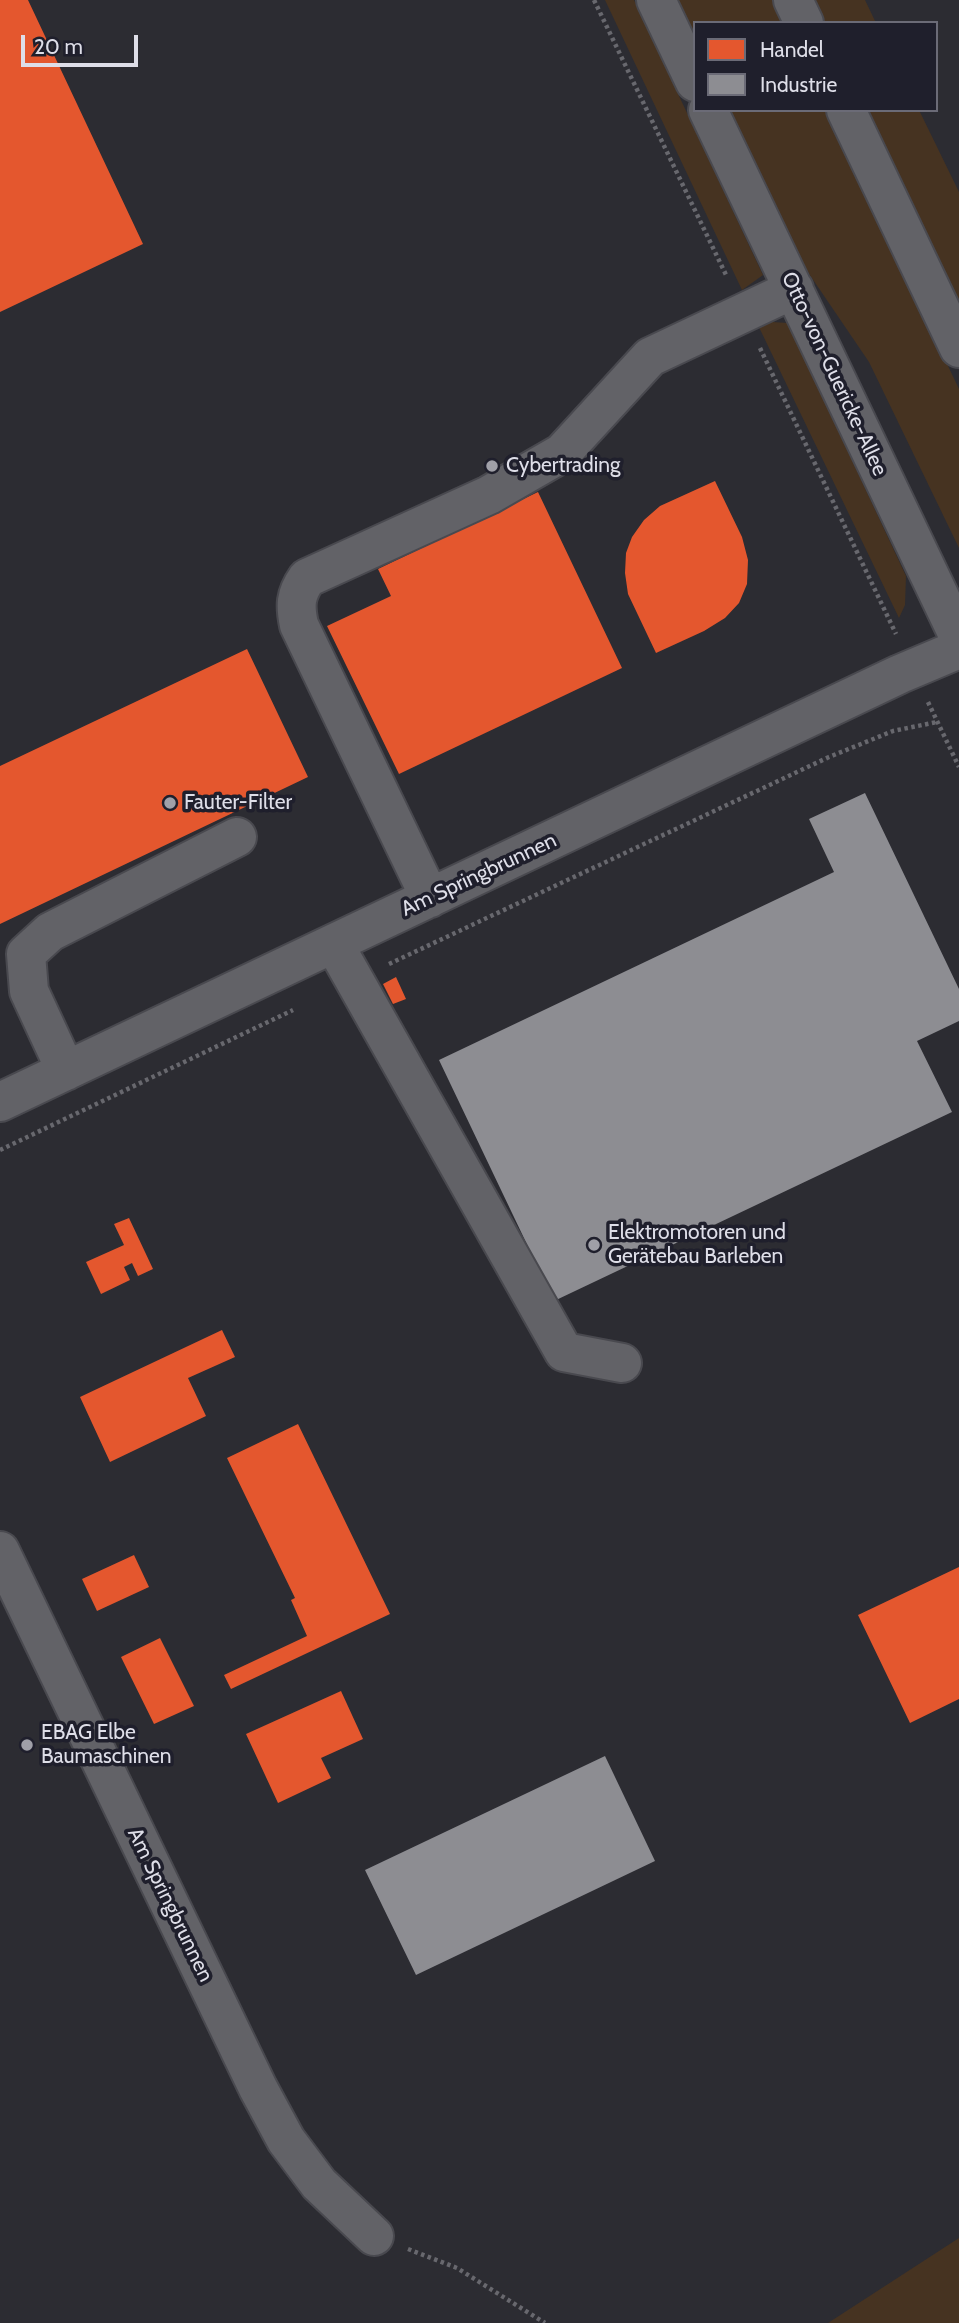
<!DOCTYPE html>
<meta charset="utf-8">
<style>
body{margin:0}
#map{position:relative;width:959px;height:2323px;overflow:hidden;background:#2c2c32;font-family:Cabin,sans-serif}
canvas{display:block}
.legend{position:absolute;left:693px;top:21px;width:245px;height:91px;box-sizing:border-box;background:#1f1f2c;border:2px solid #6b6b77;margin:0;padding:9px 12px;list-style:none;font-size:21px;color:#dedee8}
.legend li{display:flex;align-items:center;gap:14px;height:35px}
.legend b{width:35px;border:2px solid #6b6b77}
.scale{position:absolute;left:21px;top:35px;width:117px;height:32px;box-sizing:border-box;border:4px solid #dedee8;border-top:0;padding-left:9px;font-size:21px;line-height:24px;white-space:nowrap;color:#dedee8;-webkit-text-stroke:5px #1f1f2c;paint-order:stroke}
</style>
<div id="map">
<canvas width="959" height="2323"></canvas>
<ul class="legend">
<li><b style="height:19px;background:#e4572e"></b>Handel</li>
<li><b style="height:19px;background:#8d8d92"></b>Industrie</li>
</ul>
<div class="scale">20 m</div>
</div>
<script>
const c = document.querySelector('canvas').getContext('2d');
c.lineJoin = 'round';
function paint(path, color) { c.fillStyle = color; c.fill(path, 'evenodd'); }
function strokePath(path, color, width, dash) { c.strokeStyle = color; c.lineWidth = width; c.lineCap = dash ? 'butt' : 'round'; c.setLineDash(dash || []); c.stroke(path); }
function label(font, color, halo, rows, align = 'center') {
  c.font = font + ' Cabin,sans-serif'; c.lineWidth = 7; c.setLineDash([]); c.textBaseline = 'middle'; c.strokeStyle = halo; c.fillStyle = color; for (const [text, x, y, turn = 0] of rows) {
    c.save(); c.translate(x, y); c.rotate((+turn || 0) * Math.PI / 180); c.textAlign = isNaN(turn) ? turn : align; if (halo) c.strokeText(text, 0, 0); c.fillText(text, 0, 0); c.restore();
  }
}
paint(new Path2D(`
 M605,0H634L763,275L742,290Z
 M678,0H773L784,23H695V35Z
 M812,0H865L876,23H823Z
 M730,110H826L959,389V548L869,362L801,262Z
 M866,110H919L959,192V305Z
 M756,321L788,323L906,576L905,605L899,618Z
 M959,2238V2323H828Z`), '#463321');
paint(new Path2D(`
 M0,0H28L143,244L0,312Z
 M715,481L742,537L748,560L747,584L739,603L725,618L704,631L656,653L628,594L625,573L626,553L632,537L644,520L660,506Z
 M538,492L622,668L399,774L327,626L391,596L378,569Z
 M247,649L308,777L0,924V766Z
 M396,977L406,999L393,1004L383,984Z
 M129,1218L153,1269L138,1276L132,1263L124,1267L130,1280L101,1294L86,1262L124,1245L114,1224Z
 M222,1330L235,1357L188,1378L206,1416L110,1462L80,1397Z
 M298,1424L390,1614L231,1689L224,1675L307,1636L291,1600L295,1598L227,1458Z
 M134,1555L149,1587L97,1611L82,1579Z
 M959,1567V1699L910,1723L858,1615Z
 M160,1638L194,1706L154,1724L121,1657Z
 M341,1691L363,1739L321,1758L331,1778L278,1803L246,1734Z`), '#e4572e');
paint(new Path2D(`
 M865,793L959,989V1021L917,1041L952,1112L554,1301L439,1060L834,872L809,819Z
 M605,1756L655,1861L416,1975L365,1870Z`), '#8d8d92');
const minor = new Path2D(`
 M656,0L695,82
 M793,0L804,23
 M708,110L959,637
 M846,110L959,348
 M430,898L299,625C295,606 295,595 307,578L489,495L562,453L650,357L794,289
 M334,944L564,1352L622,1363
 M66,1071L29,991L26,954L50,932L237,837
 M0,1102L900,674L959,649
 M0,1551L258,2088L286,2140L319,2184L374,2236`);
strokePath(minor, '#49494f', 42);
strokePath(new Path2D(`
 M594,0L727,277
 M760,348L896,634
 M928,702L959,767
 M389,964L829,757L893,731L937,722
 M0,1150L293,1010
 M408,2249L457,2268L545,2323`), '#68686e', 4.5, [3.5, 3.5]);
strokePath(minor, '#626267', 38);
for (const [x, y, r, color] of [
 [492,466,7,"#a0a0a8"],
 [170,803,7,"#a0a0a8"],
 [594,1245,7,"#a0a0a8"],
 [27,1745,7,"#a0a0a8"]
]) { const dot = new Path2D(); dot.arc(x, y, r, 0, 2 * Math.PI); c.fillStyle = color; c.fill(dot); strokePath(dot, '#1f1f2c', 2.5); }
label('21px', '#dedee8', '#1f1f2c', [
 ["Otto-von-Guericke-Allee",834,374,65],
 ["Am Springbrunnen",479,875,-25],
 ["Am Springbrunnen",170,1905,64]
]);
label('21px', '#dedee8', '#1f1f2c', [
 ["Cybertrading",506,466],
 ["Fauter-Filter",184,803],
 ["Elektromotoren und",608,1233],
 ["Gerätebau Barleben",608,1257],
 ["EBAG Elbe",41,1733],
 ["Baumaschinen",41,1757]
], 'left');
</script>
